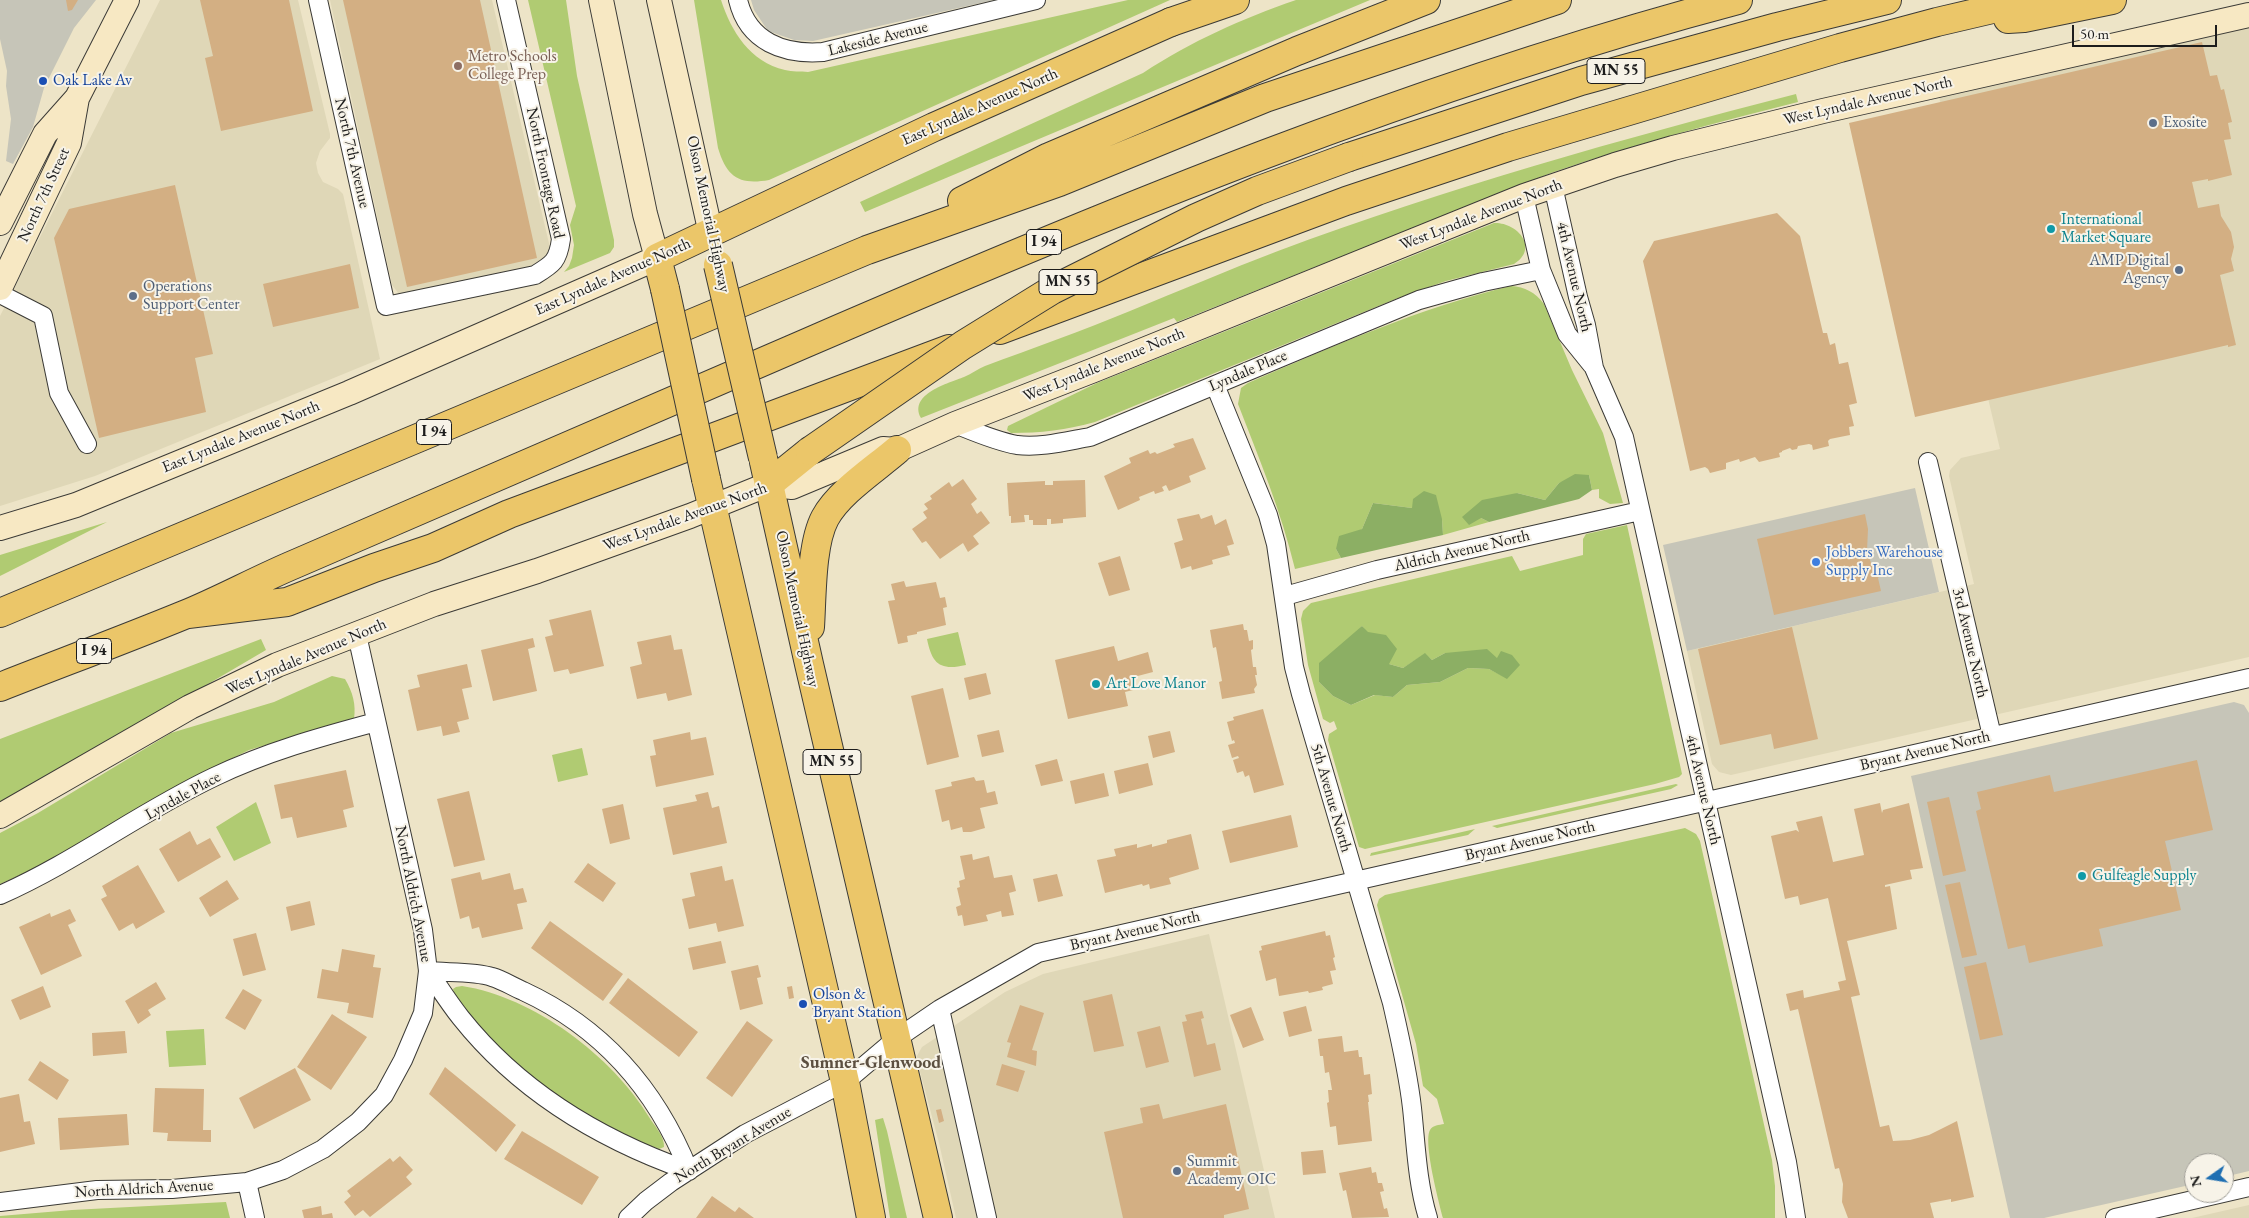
<!DOCTYPE html>
<style>
body{margin:0}
#map{position:relative;width:2249px;height:1218px;overflow:hidden;background:#ede4c7;font-family:"EB Garamond",serif}
canvas{display:block}
.north{position:absolute;left:2184px;top:1153px;width:50px;height:50px;box-sizing:border-box;background:#f7f3e8;border:1px solid #9f9d96;border-radius:50%;rotate:257deg;font-size:14px;font-weight:700;line-height:20px;text-align:center;color:#1c1c1c}
.north::after{content:'';display:block;margin:auto;width:18px;height:22px;background:#1f6fb2;clip-path:polygon(50% 0,100% 100%,50% 72%,0 100%)}
.scale{position:absolute;left:2072px;top:25px;width:145px;height:22px;box-sizing:border-box;border:2px solid #1c1c1c;border-top:0;padding-left:6px;font-size:15px;line-height:18px;white-space:nowrap;color:#1c1c1c;-webkit-text-stroke:4px #f7f3e8;paint-order:stroke}
</style>
<div id="map">
<canvas width="2249" height="1218"></canvas>
<div class="north">N</div>
<div class="scale">50 m</div>
</div>
<script>
const c = document.querySelector('canvas').getContext('2d');
c.lineJoin = 'round';
function paint(path, color) { c.fillStyle = color; c.fill(path, 'evenodd'); }
function strokePath(path, color, width, dash) { c.strokeStyle = color; c.lineWidth = width; c.lineCap = dash ? 'butt' : 'round'; c.setLineDash(dash || []); c.stroke(path); }
function label(font, color, halo, rows, align = 'center') {
  c.font = font + ' "EB Garamond",serif'; c.lineWidth = 4; c.setLineDash([]); c.textBaseline = 'middle'; c.strokeStyle = halo; c.fillStyle = color; for (const [text, x, y, turn = 0] of rows) {
    c.save(); c.translate(x, y); c.rotate((+turn || 0) * Math.PI / 180); c.textAlign = isNaN(turn) ? turn : align; if (halo) c.strokeText(text, 0, 0); c.fillText(text, 0, 0); c.restore();
  }
}
paint(new Path2D(`
 M160,0H298L330,134V138L320,151L316,163L318,173L323,182L338,189L343,194L380,359L95,476L0,506V316Z
 M330,0H492L551,252L542,269L405,295L399,294L392,285Z
 M2249,26V657L1731,775L1719,772L1712,764L1687,651L1974,584L1949,476L1950,470L1961,458L2000,449L1961,284L1953,155L1939,97Z
 M1209,934L1275,1218H956L939,1143L918,1064L917,1056L922,1047L1005,992L1043,974Z
 M2249,1205V1218H2192Z`), '#dfd7b7');
paint(new Path2D(`
 M0,0H96L74,28L44,88L33,127L13,164L6,161L11,119L6,86L7,71L0,39Z
 M751,0H994L813,41L794,40L768,31L754,10Z
 M1915,488L1939,592L1687,651L1663,545Z
 M2234,702L2244,705L2249,713V1171L2224,1177V1163H2194V1184L2044,1218H2010L1911,776Z`), '#c6c5b8');
paint(new Path2D(`
 M528,0H566L577,76L614,240V247L610,253L564,272L569,266L572,258L574,245L570,225L576,206Z
 M694,0H721C731,31 750,62 785,70C792,72 801,71 808,72L1128,0H1170L769,180C740,185 727,178 718,148Z
 M1296,0H1370L865,212L860,202L1143,73C1192,41 1241,19 1296,0Z
 M1796,94L1798,102C1714,123 1632,145 1551,173L1177,322L1174,318L921,418C908,394 949,383 964,377C971,374 978,369 985,366C1033,348 1082,331 1130,311C1179,291 1228,270 1278,251C1447,188 1621,139 1796,94Z
 M1494,223C1517,222 1540,248 1514,264L1446,281L1398,298L1095,422C1067,430 1040,433 1011,433L1007,430L1008,426L1097,383Z
 M1511,286C1525,287 1535,292 1544,304L1572,370L1603,433L1623,503L1610,504L1599,498V489L1592,490L1589,475L1559,483L1545,500L1517,493L1481,518L1489,522L1443,535L1442,519L1412,508L1373,503L1362,529L1336,549L1341,558L1295,569C1281,511 1259,458 1238,404L1241,388L1248,383C1334,346 1419,308 1511,286Z
 M107,522L8,572L0,576V555Z
 M1627,525L1682,774L1679,777L1655,784L1365,849L1359,847L1328,740L1329,734L1337,729L1334,721L1330,723L1323,719L1308,665L1301,619L1303,611L1311,603L1512,556L1520,571L1583,555V539L1586,534ZM1362,626L1389,664L1403,668L1425,654L1432,660L1445,653L1497,658L1507,678L1489,669L1468,668L1440,682L1407,685L1393,697L1375,695L1351,705L1333,696L1319,682Z
 M958,632L966,665C940,671 932,664 927,639Z
 M261,639L266,650L60,771L0,803V739Z
 M332,676L345,679C353,693 356,704 354,719L249,750L162,794L90,838L29,871L0,884V833L38,813L171,733L274,702Z
 M582,748L588,775L558,782L552,755Z
 M1676,784L1678,785L1671,789L1497,828L1492,826Z
 M256,802L271,843L234,861L216,827Z
 M1685,828L1696,834L1700,841L1772,1160L1775,1186V1218H1443C1439,1203 1423,1142 1430,1130C1433,1125 1439,1125 1444,1124L1437,1099L1423,1086L1416,1044L1379,913L1377,905L1379,899L1385,895Z
 M1475,829L1468,835L1370,856L1371,853Z
 M462,986C534,997 612,1056 649,1117C654,1125 665,1137 664,1147L659,1149C644,1143 629,1139 616,1132C550,1102 495,1051 454,993L453,989L456,987Z
 M204,1029L206,1065L169,1067L166,1031Z
 M883,1118L887,1131L907,1218H890L875,1120Z
 M226,1202L230,1218H0V1216L72,1210Z`), '#b0cb72');
paint(new Path2D(`
 M1575,474L1589,475L1592,490L1579,499L1489,522L1481,518L1469,525L1462,517L1482,500L1517,493L1545,500L1559,483Z
 M1424,491L1436,495L1442,519L1443,535L1341,558L1336,549L1339,536L1362,529L1373,503L1412,508L1413,499Z
 M1362,626L1368,632L1386,635L1397,649L1389,664L1403,668L1425,653L1432,660L1445,653L1487,649L1497,658L1501,651L1512,655L1520,665L1507,679L1489,669L1468,668L1440,682L1407,685L1393,697L1374,695L1351,705L1333,696L1319,682V663Z`), '#8caf64');
paint(new Path2D(`
 M66,0H78L72,10L68,11Z
 M200,0H289L313,111L221,131L205,58L213,56Z
 M343,0H480L537,258L407,287Z
 M2202,42L2210,76L2217,75L2221,90L2224,89L2232,122L2228,123L2231,139L2224,140L2232,175L2208,181V179L2192,182L2198,208L2219,204L2221,216L2231,232L2234,247L2231,259L2234,271L2220,275L2236,345L2228,347V345L1915,417L1849,123Z
 M175,185L213,354L195,358L206,412L99,438L54,238L69,209Z
 M1777,213L1800,236L1823,333H1827L1830,345L1835,343L1839,364L1848,362L1857,403L1849,405L1854,426L1849,427L1850,435L1830,439L1828,441L1829,446L1813,450L1812,445L1809,444L1798,446L1797,449L1792,450L1790,448L1782,451V452L1779,453L1780,457L1759,462L1755,457L1740,462L1739,459L1726,463V469L1710,473L1708,469L1705,467L1690,471L1643,261L1654,241Z
 M350,264L359,308L273,327L263,284Z
 M1193,438L1206,469L1189,476L1191,482L1169,491L1166,485L1162,487L1164,491L1155,494L1154,491L1139,497L1140,500L1118,510L1104,476L1131,463L1129,458L1148,450L1150,454L1155,452L1157,454L1175,447L1173,444Z
 M963,479L977,499L971,504L977,514L981,511L990,523L973,536L979,544L968,552L963,543L940,559L926,541L922,543L912,529L927,518L923,512L928,509L924,504L932,499L930,496L949,482L952,487Z
 M1085,480L1086,517L1063,519V523L1051,524V519H1047V525H1033V520H1029V515H1024L1025,522L1011,523V516H1009L1007,483L1045,481V485H1053V481Z
 M1199,514L1201,519L1212,515L1215,525L1226,519L1234,544L1227,546L1230,555L1212,560L1213,564L1192,570L1191,566L1181,569L1174,543L1183,540L1177,519Z
 M1865,514L1868,529L1867,551L1872,566L1880,576L1878,578L1881,591L1774,615L1757,539Z
 M1120,556L1130,590L1109,596L1098,563Z
 M904,581L906,587L936,582L940,598L945,597L947,607L943,608L946,625L917,632V634L907,636L908,642L898,644L888,601L895,600L891,584Z
 M591,610L604,666L570,674L568,669L554,672L545,637L553,635L549,620Z
 M1243,624L1244,630H1247L1249,641L1253,640V649L1251,650L1253,667H1256L1257,675H1255L1257,685L1254,689L1255,693L1222,699L1219,682L1222,681L1216,647L1213,648L1210,630Z
 M1792,627L1818,739L1774,749L1771,734L1720,745L1698,649Z
 M671,635L674,650L682,649L692,695L668,701L666,693L637,699L630,667L642,664L637,642Z
 M533,638L535,647L528,649L537,691L493,701L481,650Z
 M1114,646L1118,661L1148,652L1153,672L1130,678L1133,690L1125,692L1128,706L1068,719L1055,660Z
 M467,664L472,687L462,689L469,719L457,722L460,732L443,736L441,726L417,731L408,690L420,687L417,675Z
 M986,673L991,694L969,700L964,678Z
 M943,688L959,757L927,765L911,696Z
 M1263,709L1284,785L1254,793L1249,775L1245,777L1243,771L1237,773L1233,760L1239,758L1238,756L1232,758L1228,745L1235,743L1234,740L1232,741L1227,722L1234,720L1233,717Z
 M999,730L1004,752L982,757L977,735Z
 M1170,731L1175,752L1153,758L1148,736Z
 M690,732L691,740L706,737L714,775L656,787L650,756L656,755L653,740Z
 M1057,759L1063,781L1041,786L1035,765Z
 M2197,760L2213,830L2165,841L2181,910L2099,929L2103,946L2029,963L2025,945L2008,949L1976,811L1981,809L1977,792L2050,775L2054,792Z
 M1148,763L1153,785L1119,794L1114,771Z
 M346,770L354,807L343,810L347,827L297,838L292,817L281,819L274,785Z
 M1104,773L1109,796L1075,804L1070,781Z
 M974,777L976,781L984,780L987,793L995,791L998,804L980,808L985,828L971,832H963L962,827L951,830L949,820L942,822L935,790L952,786L951,782Z
 M469,791L485,860L454,867L437,799Z
 M708,792L712,808L719,806L727,843L673,855L663,808L697,801L695,795Z
 M1949,797L1966,871L1943,876L1927,802Z
 M1880,803L1882,813L1883,810L1909,803L1923,868L1910,870L1912,879L1885,885V887L1890,886L1897,929L1847,941L1860,995L1851,997L1880,1127L1889,1125L1893,1141L1910,1140L1929,1135L1957,1121L1974,1197L1951,1202V1199L1930,1203L1934,1218H1848L1842,1202L1843,1184L1839,1168L1835,1169L1798,1009L1790,1011L1786,994L1803,990L1804,998L1840,990L1838,982L1846,980L1828,898L1800,905L1798,896L1785,899L1771,836L1796,830L1799,832L1796,822L1822,816L1833,862L1864,855L1854,809Z
 M623,804L630,839L610,844L602,809Z
 M1291,815L1298,847L1230,863L1222,831Z
 M190,831L197,845L210,838L221,857L178,882L159,849Z
 M1191,834L1199,869L1169,878L1171,884L1150,889L1149,884L1143,886L1142,884L1105,893L1097,860L1116,856L1114,849L1137,844V848L1152,844V847L1167,843V840Z
 M972,854L973,860L989,856L994,878L1012,875L1016,891L1009,893L1014,915L1002,917L1001,911L986,915L988,921L964,926L962,915L958,916L956,907L961,905L957,888L960,887L959,881L965,879L960,856Z
 M588,863L616,883L603,902L574,882Z
 M138,865L165,912L136,929L133,923L119,931L101,899L107,896L102,886Z
 M722,866L725,881L733,879L744,926L718,932L716,923L689,929L682,899L695,896L690,873Z
 M480,872L482,880L510,873L514,890L523,888L527,902L517,904L523,929L482,938L479,927L472,929L469,916L460,919L451,879Z
 M1057,874L1063,896L1038,902L1033,879Z
 M227,880L239,899L210,917L199,898Z
 M1960,882L1977,955L1962,958L1945,885Z
 M310,901L315,925L291,931L286,907Z
 M70,909L76,921L68,925L82,956L41,975L19,927L50,913L51,917Z
 M550,921L623,974L603,1001L531,948Z
 M1325,931L1326,936L1330,935L1335,957L1333,958L1336,970L1330,971L1333,984L1322,987L1323,990L1309,993L1308,991L1279,996L1276,978L1266,981L1259,951L1262,950L1261,946Z
 M256,933L266,970L243,976L233,939Z
 M721,941L726,963L693,970L688,948Z
 M342,949L375,955L373,967L381,968L373,1018L347,1013L349,1003L317,998L322,969L338,972Z
 M1986,962L2003,1035L1980,1040L1964,967Z
 M758,965L761,977L757,978L763,1004L740,1010L731,971Z
 M628,978L698,1032L679,1057L609,1003Z
 M156,982L166,999L148,1010L151,1015L138,1024L125,1001Z
 M43,986L51,1007L20,1020L11,1000Z
 M792,986L794,998L789,999L787,987Z
 M243,989L262,1000L245,1030L225,1018Z
 M1112,994L1124,1046L1094,1052L1083,1001Z
 M1020,1005L1044,1013L1032,1050L1037,1051L1036,1066L1007,1057L1011,1043L1007,1042Z
 M1306,1006L1312,1031L1289,1037L1283,1012Z
 M1251,1007L1264,1040L1243,1048L1230,1015Z
 M1202,1011L1204,1018L1201,1019L1207,1045L1215,1043L1221,1070L1194,1077L1182,1022L1187,1021L1185,1015Z
 M332,1014L367,1037L331,1090L297,1067Z
 M747,1021L773,1040L732,1097L706,1078Z
 M1160,1026L1169,1062L1146,1068L1137,1032Z
 M125,1031L127,1053L93,1056L92,1033Z
 M1342,1036L1344,1052L1358,1050L1359,1057H1362L1364,1075L1370,1074L1372,1094L1368,1095L1369,1102H1368L1372,1141L1338,1145L1336,1126L1330,1127L1327,1103L1329,1102L1328,1090H1332L1329,1072L1325,1073L1323,1056H1320L1318,1039Z
 M40,1061L69,1080L57,1100L28,1080Z
 M1002,1064L1025,1071L1018,1092L996,1085Z
 M445,1067L516,1125L496,1152L429,1094Z
 M295,1068L311,1100L254,1129L239,1098Z
 M155,1088L204,1089L203,1130H211V1142L167,1141L168,1133L153,1132Z
 M19,1094L24,1122L30,1121L35,1144L0,1152V1098Z
 M1159,1104L1163,1119L1226,1104L1249,1209L1224,1215V1218H1123L1104,1132L1143,1123L1140,1108Z
 M941,1109L944,1121L939,1123L936,1110Z
 M127,1114L129,1145L60,1150L58,1118Z
 M522,1131L599,1177L582,1205L504,1159Z
 M1323,1150L1326,1173L1303,1175L1301,1152Z
 M400,1156L413,1170L406,1177L412,1184L370,1217L363,1210L355,1216L344,1202L351,1196L347,1191L390,1158L393,1162Z
 M1371,1167L1372,1173L1376,1172L1378,1183H1382L1384,1191L1380,1192L1384,1209L1387,1208L1389,1217L1352,1218L1346,1190L1343,1191L1339,1173Z
 M712,1196L735,1212L739,1207L754,1218H696Z
 M321,1206L322,1215L332,1213L333,1218H304L302,1210Z`), '#d3af83');
const street = new Path2D(`
 M318,0L386,306L535,275C553,264 558,261 561,239L506,0
 M738,0C748,42 784,55 823,52L1036,0
 M1553,186L1578,297L1586,325L1594,368L1624,437L1787,1162L1796,1218
 M1524,196L1541,270L1567,334L1592,365
 M0,294L43,316L59,393L87,444
 M1215,385L1268,515L1276,544L1294,667L1301,694L1392,1003C1400,1038 1408,1072 1412,1108C1416,1145 1417,1182 1428,1218
 M955,424C975,432 995,441 1017,445C1041,448 1067,441 1090,437L1419,300L1483,282L1541,270
 M1928,462L1992,736
 M1285,596L1377,570L1640,511
 M0,895C75,862 140,812 214,777C266,752 320,737 376,722
 M428,971C447,973 474,971 492,977C503,980 513,987 523,991C603,1028 657,1091 689,1171
 M428,971C439,987 449,1003 461,1018C520,1092 601,1140 689,1171
 M940,1009L987,1218
 M247,1182L255,1218
 M0,1202L97,1190L172,1189L247,1182L283,1170L323,1149L358,1122L384,1095L403,1060L423,1013L428,971L423,930L357,635
 M628,1218L646,1201L671,1182L745,1134L845,1082L896,1039L940,1009L1038,953L2249,678
 M2115,1218L2249,1187`);
const secondary = new Path2D(`
 M659,0L711,234
 M0,223L45,134L77,98L127,0
 M0,288L69,143L77,98
 M0,528L76,505L349,393L657,258L645,214L601,0
 M0,816L190,707L277,665L434,604L537,571L690,516L769,484L792,487L883,449L897,450L955,424L1094,370L1524,196L1615,165L1673,148L1823,111L2249,15`);
const primary = new Path2D(`
 M665,289L657,258L934,127L1171,22
 M764,462L809,664L938,1218
 M706,479L845,1082L871,1218
 M810,627C812,597 811,544 825,518C839,492 875,469 897,450`);
const highway = new Path2D(`
 M2008,19L2024,18L2112,0
 M1171,22L1235,0
 M1349,157L1581,81L1777,27L1887,0
 M962,201L1049,157L1297,51L1426,0
 M1000,330L1346,201L1508,147L1840,48L1937,22L2031,0
 M769,484L810,451
 M0,613L867,250L1059,182L1265,98L1557,0
 M188,614L287,602L374,568L433,548L509,514L949,349
 M0,687C61,663 123,640 184,615C221,600 257,580 295,564C464,490 634,417 804,344C1109,212 1416,85 1738,0`);
strokePath(street, '#3b3a36', 20);
strokePath(secondary, '#3b3a36', 26);
strokePath(primary, '#3b3a36', 30);
strokePath(highway, '#3b3a36', 30);
strokePath(street, '#fff', 18);
strokePath(secondary, '#f7e8c3', 24);
strokePath(primary, '#ebc669', 28);
strokePath(highway, '#ebc669', 28);
const primaryBridge = new Path2D(`
 M718,265L763,458
 M665,289L706,479`);
const highwayBridge = new Path2D(`
 M810,451L963,345L1052,290L1196,218L1257,191L1349,157`);
strokePath(primaryBridge, '#3b3a36', 30, []);
strokePath(highwayBridge, '#3b3a36', 30, []);
strokePath(primaryBridge, '#ebc669', 28);
strokePath(highwayBridge, '#ebc669', 28);
for (const [x, y, r, color] of [
 [458,66,5,"#8d6e63"],
 [43,81,5,"#1a4fb4"],
 [2153,123,5,"#5c6f8a"],
 [2051,229,5,"#0f9aa8"],
 [2179,270,5,"#5c6f8a"],
 [133,296,5,"#5c6f8a"],
 [1816,562,5,"#3f7fe0"],
 [1096,684,5,"#0f9aa8"],
 [2082,876,5,"#0f9aa8"],
 [803,1004,5,"#1a4fb4"],
 [1177,1171,5,"#5c6f8a"]
]) { const dot = new Path2D(); dot.arc(x, y, r, 0, 2 * Math.PI); c.fillStyle = color; c.fill(dot); strokePath(dot, '#f7f3e8', 2); }
for (const [x, y, w] of [
 [1616,71,58],
 [1044,242,35],
 [1068,282,58],
 [434,432,35],
 [94,651,35],
 [832,762,58]
]) { const box = new Path2D(); box.roundRect(x - w / 2, y - 12.5, w, 25, 4); c.fillStyle = '#f7f3e8'; c.fill(box); strokePath(box, '#1c1c1c', 1); }
label('bold 15px', '#1c1c1c', null, [
 ["MN 55",1616,71],
 ["I 94",1044,242],
 ["MN 55",1068,282],
 ["I 94",434,432],
 ["I 94",94,651],
 ["MN 55",832,762]
]);
label('16px', '#1c1c1c', '#f7f3e8', [
 ["Lakeside Avenue",878,39,-14],
 ["West Lyndale Avenue North",1868,101,-13],
 ["East Lyndale Avenue North",980,107,-24],
 ["North 7th Avenue",352,153,77],
 ["North Frontage Road",545,173,78],
 ["North 7th Street",44,195,-65],
 ["Olson Memorial Highway",708,214,78],
 ["West Lyndale Avenue North",1481,215,-21],
 ["East Lyndale Avenue North",613,277,-24],
 ["4th Avenue North",1574,277,77],
 ["West Lyndale Avenue North",1104,365,-22],
 ["Lyndale Place",1248,371,-23],
 ["East Lyndale Avenue North",241,437,-22],
 ["West Lyndale Avenue North",685,517,-20],
 ["Aldrich Avenue North",1462,551,-13],
 ["Olson Memorial Highway",797,609,78],
 ["3rd Avenue North",1970,643,77],
 ["West Lyndale Avenue North",306,657,-23],
 ["Bryant Avenue North",1925,751,-13],
 ["4th Avenue North",1703,790,77],
 ["Lyndale Place",183,796,-29],
 ["5th Avenue North",1331,798,74],
 ["Bryant Avenue North",1530,841,-13],
 ["North Aldrich Avenue",413,894,79],
 ["Bryant Avenue North",1135,931,-13],
 ["North Bryant Avenue",733,1145,-31],
 ["North Aldrich Avenue",144,1189,-3]
]);
label('16px', '#785e54', '#f7f3e8', [
 ["Metro Schools",468,57],
 ["College Prep",468,75]
], 'left');
label('16px', '#164399', '#f7f3e8', [
 ["Oak Lake Av",53,81],
 ["Olson &",813,995],
 ["Bryant Station",813,1013]
], 'left');
label('16px', '#4e5e75', '#f7f3e8', [
 ["Exosite",2163,123],
 ["AMP Digital",2169,261,"right"],
 ["Agency",2169,279,"right"],
 ["Operations",143,287],
 ["Support Center",143,305],
 ["Summit",1187,1162],
 ["Academy OIC",1187,1180]
], 'left');
label('16px', '#0d838f', '#f7f3e8', [
 ["International",2061,220],
 ["Market Square",2061,238],
 ["Art Love Manor",1106,684],
 ["Gulfeagle Supply",2092,876]
], 'left');
label('16px', '#366cbe', '#f7f3e8', [
 ["Jobbers Warehouse",1826,553],
 ["Supply Inc",1826,571]
], 'left');
label('bold 18px', '#5c4f40', '#f7f3e8', [
 ["Sumner-Glenwood",871,1063]
]);
</script>
